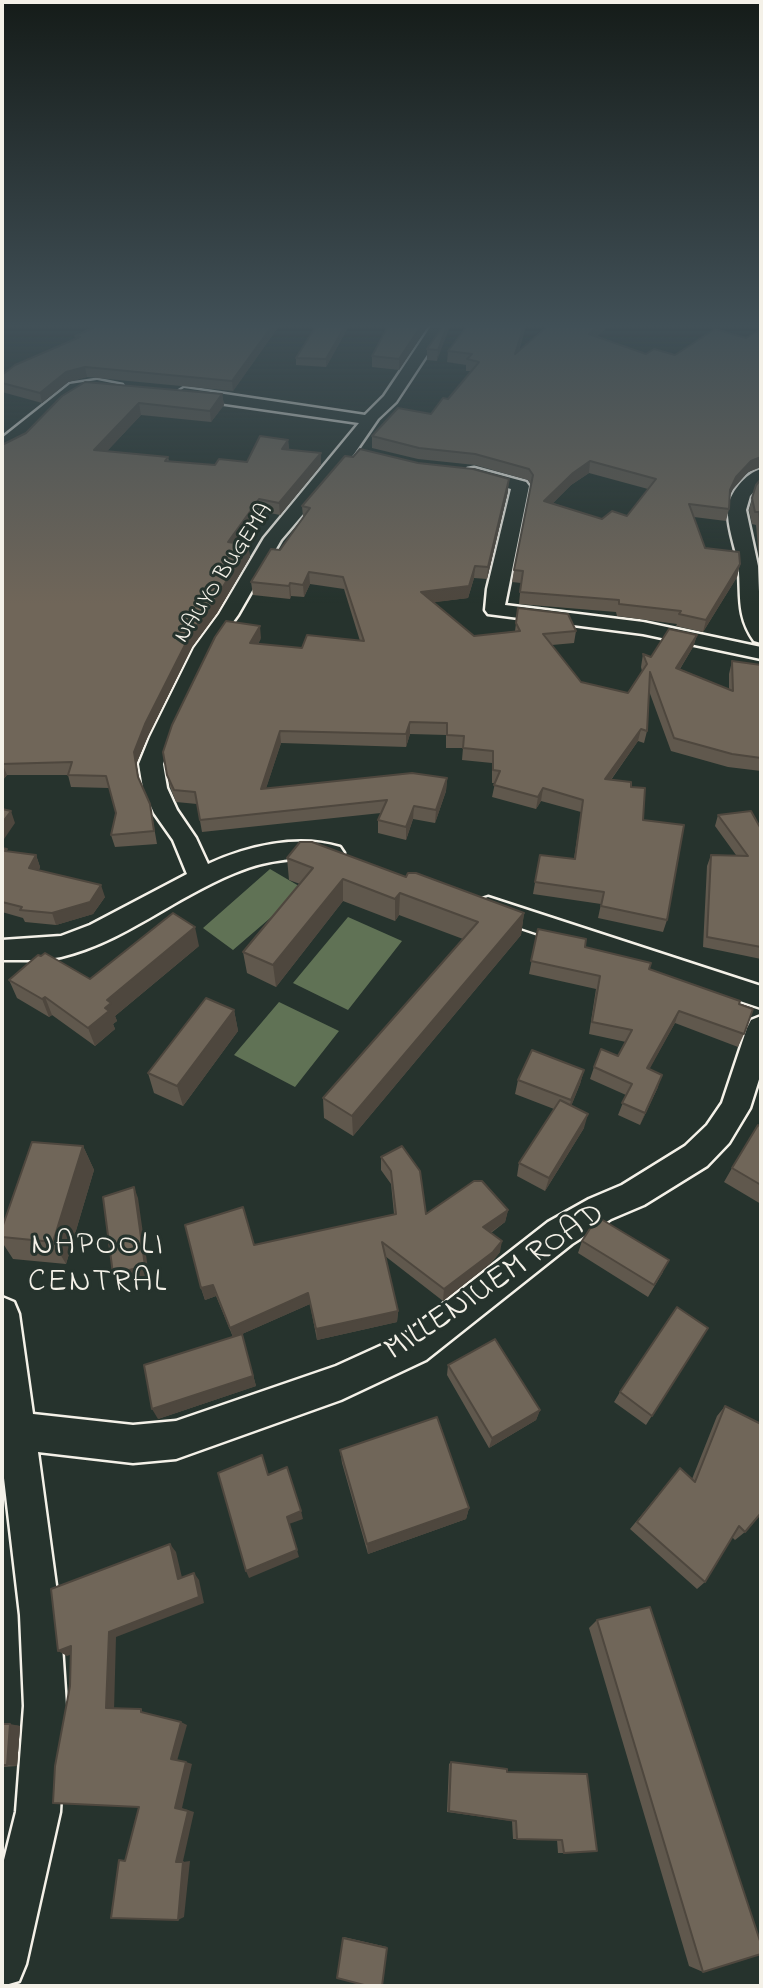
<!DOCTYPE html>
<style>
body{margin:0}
#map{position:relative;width:763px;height:1988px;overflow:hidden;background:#26332d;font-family:"Indie Flower",sans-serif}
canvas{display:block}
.frame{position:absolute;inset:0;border:4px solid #f4f1e8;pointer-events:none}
</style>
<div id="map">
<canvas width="763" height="1988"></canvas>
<div class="frame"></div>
</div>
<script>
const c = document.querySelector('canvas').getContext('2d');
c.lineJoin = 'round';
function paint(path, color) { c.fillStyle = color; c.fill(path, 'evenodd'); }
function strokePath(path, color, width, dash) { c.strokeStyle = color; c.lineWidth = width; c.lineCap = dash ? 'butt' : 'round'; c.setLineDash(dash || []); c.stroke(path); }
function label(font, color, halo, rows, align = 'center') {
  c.font = font + ' "Indie Flower",sans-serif'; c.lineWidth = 6; c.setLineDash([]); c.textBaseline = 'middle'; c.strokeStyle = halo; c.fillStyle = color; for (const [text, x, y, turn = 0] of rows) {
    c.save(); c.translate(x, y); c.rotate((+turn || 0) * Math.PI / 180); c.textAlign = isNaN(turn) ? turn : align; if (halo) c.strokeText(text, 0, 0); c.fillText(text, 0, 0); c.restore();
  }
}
paint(new Path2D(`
 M270,869L304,889L233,950L203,928Z
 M348,917L402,941L348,1010L293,983Z
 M279,1002L339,1031L295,1087L234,1055Z`), '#607255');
const minor = new Path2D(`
 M431,326H446L396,402L378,419L354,454L281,540L238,615L214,648L172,737L163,764L167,788L177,810L196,838L208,864C247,846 297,834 340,847L344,853L340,859C324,864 308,858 292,859C272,861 253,865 235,873C175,897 124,942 61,957C42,961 21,960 2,960V940L61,936L90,925L187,874L173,840L154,813L143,788L139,764L150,737L194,648L219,614L264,538L359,423L184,398L176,393L184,388L365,415L384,396Z
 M97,380L122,385L124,388C114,398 95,387 82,391C69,395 22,438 8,450L2,451V438L70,384Z
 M474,468L526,482L529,486L505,605L643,622L761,647V659L643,634L488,614L485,610L487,589L511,489L468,477L465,473L468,469Z
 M761,469V484L750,496L746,510L758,566L761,643L754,641C735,614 742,592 738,563C735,546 727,526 728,509C729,493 746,473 761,469Z
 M488,897L761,986V1008L479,914L475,907L479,900Z
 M761,1016V1073L750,1108L729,1143L707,1166L644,1205L611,1219L572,1244L426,1360L341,1400L176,1459L133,1463L38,1452L60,1615L66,1706L60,1812L26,1964L19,1981L2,1986V1868L16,1812L24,1706L20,1615L2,1461V1297L14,1302L19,1314L33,1414L133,1425L176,1421L336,1366L402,1336L548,1222L589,1199L622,1185L685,1146L707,1125L722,1103L747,1028L751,1020Z`);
strokePath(minor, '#f4f1e8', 5);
paint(minor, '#26332d');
paint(new Path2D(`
 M97,326H279L233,391L87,377L68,382L42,403L2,392V375L76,339L75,336Z
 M349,326L326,367L296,365V358Z
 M388,326H428L399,370L372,367V356Z
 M443,326L437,361L427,360V349Z
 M526,326L519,351L609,326L597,336L646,354L675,355L746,338L761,329V467L748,472L733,489L729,496V509L726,521L694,517L705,548L740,564L737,577L703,632L676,626L677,624L617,616L616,612L519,604L521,583L512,582L514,570L531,485L528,480L475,465L418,459L372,448V436L431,414L448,399L471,371H466V365L447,362L448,351ZM589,473L648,489L627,516L602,519L553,503L571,485Z
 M222,394L224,405L211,422L141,415L107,451L168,457L169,461L215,465L247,462L288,440L289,450L321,465L280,515L260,511L237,543L248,545L250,557L217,613L192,647L148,736L136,764L139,779L150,804L157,844L115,847L111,835L116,813L109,788L71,787L68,775H7L2,781L4,444L26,433L62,396Z
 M761,479V562L759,558L756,525L752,524L749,510L756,485Z
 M508,491L487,579L474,578L468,598L434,602L474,636L515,631L518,608L576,631L574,643L552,645L581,682L628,693L642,671L641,667L643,654L651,657L697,635L693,647L680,669L729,689V674L732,661L761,665V771L728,767L671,751L649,691L647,731L644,743L638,741L611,780L631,787L643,820L667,920L663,932L598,918L601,904L533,894L540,855L574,859L581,812L541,801L536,809L492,797L495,783H492V763L462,760L463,748H446V735L410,734L406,747L281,743L266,788L447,778L446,791L435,823L413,819L406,840L378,833V820L381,813L202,832L197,804L176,802L170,787L163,752L261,638L258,644L302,648L360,641L344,589L310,584L304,597L291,596L290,599L253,595L251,582L280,550L303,517L302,506Z
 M718,815L761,829V959L703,947L707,866L711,855H736L715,826Z
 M2,848L8,852L36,855L40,867L39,870L105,897L93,914L56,925L25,922L23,918L2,912Z
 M287,858L406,877L524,913L521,935L353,1136L324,1118L323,1098L463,939L399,915L395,921L343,901L276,987L247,973L243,952L300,884L289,880Z
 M538,929L585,947L649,969L739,1004L744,1034L738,1047L675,1023L649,1069L658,1087L640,1125L618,1115L626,1095L590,1079L594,1067L618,1056L626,1042L589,1034L596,989L529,974Z
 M199,946L115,1016L117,1021L113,1024L115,1029L95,1046L52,1015L49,1017L17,998L9,980L90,979Z
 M234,1010L238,1031L183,1106L154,1093L148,1073Z
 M584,1070L580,1084L571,1106L584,1128L545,1191L517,1176L519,1163L554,1109L515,1094L518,1080Z
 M761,1127V1204L724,1182L732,1168Z
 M83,1146L94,1170L66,1264L13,1259L2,1242V1228Z
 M381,1157L426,1214L508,1210L505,1222L491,1233L500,1252L491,1263L443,1301L385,1256L398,1311L397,1322L317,1340L310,1304L242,1334L256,1386L158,1419L233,1337L216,1296L205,1300L201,1288L254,1245L394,1214L391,1184L381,1170Z
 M582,1241L663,1272L648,1297L578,1253Z
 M708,1328L646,1425L614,1402L620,1392Z
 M448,1365L540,1410L536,1420L489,1448L447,1375Z
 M725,1406L745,1532L735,1540L732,1537L705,1582L697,1589L630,1529L680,1468L692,1479L717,1416Z
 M340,1450L469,1508L466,1519L368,1554L342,1463Z
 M597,1620L703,1972L689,1966L589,1628Z
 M2,1724L20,1726L17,1766L2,1767Z
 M451,1762L507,1772L587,1774L564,1853H558L557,1840L513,1839L512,1821L447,1812L449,1764Z
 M344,1937L387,1947L382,1986L337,1978Z`), '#60584d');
paint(new Path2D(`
 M272,326H279L233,391L232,381Z
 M345,326H349L326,367V359Z
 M421,326H428L399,370V359Z
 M447,326H450L437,361L438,350Z
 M524,326H526L514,365L515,354Z
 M598,326H609L588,345L589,334Z
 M85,367L87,377L68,382L42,403L40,393L66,372Z
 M222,394L224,405L211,422L210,411Z
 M139,403L141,415L97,462L94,450Z
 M288,440L289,451L282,449Z
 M321,453V465L280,515L279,503Z
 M761,457V467L748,472L733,489L727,502L730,490L736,477L751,461Z
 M590,461L589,473L571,485L543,513L544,501L573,473Z
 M509,479L508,491L487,579L488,567Z
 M259,499L260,511L229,554L228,542Z
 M248,545L250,557L217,613L192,647L148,736L136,764L141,789L134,752L145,724L190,635Z
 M740,564L737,577L703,632L706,620Z
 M475,566L474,578L468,598L421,604V592Z
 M309,572L310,584L304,597L303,585Z
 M290,583L291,596L290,599L289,586Z
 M260,626L261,638L252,656L250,643Z
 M697,635L693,647L673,680L676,668Z
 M410,722V734L406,747V734Z
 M641,729L638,741L602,792L605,779Z
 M280,731L281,743L262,801L261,789Z
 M2,763L7,775L2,781Z
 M447,778L446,791L435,823L436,810Z
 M543,788L541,801L536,809L538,797Z
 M414,806L413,819L406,840V827Z
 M11,811L15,823L2,842V823Z
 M36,855L40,867L34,880L29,868Z
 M343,879V901L276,987L273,965Z
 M101,885L105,897L93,914L56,925L52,913Z
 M400,893L399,915L395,921V899Z
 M524,913L521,935L353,1136L352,1116Z
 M195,927L199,946L115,1016L117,1021L113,1024L115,1029L95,1046L88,1028L105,1008L107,1000Z
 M45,997L52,1015L49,1017L42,999Z
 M234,1010L238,1031L183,1106L177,1086Z
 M679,1011L675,1023L643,1081L647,1068Z
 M584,1070L580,1084L568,1114L571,1100Z
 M662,1075L658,1087L640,1125L645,1113Z
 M588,1114L584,1128L545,1191L549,1178Z
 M83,1146L94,1170L66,1264L53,1242Z
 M134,1187L138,1198L149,1276L118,1283L113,1274Z
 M508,1210L505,1222L481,1239L483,1227Z
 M502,1241L500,1252L491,1263L443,1301L444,1289Z
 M213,1285L216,1296L205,1300L201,1288Z
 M308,1293L310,1304L233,1338L230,1328Z
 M398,1311L397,1322L317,1340L316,1329Z
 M242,1334L256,1386L158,1419L152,1409Z
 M540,1410L536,1420L489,1448L492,1438Z
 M2,1506L4,1508L2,1532Z
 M469,1508L466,1519L368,1554L367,1544Z
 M301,1511L303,1519L289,1524L287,1517Z
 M170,1544L176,1552L184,1586L178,1579Z
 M297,1550L299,1557L249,1578L246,1571Z
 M194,1573L199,1580L204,1603L116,1637L114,1711L106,1708L109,1632Z
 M71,1646L80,1651L67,1656L58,1651Z
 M181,1722L187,1725L177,1761L171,1759Z
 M10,1724L20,1726L17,1766L7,1765Z
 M186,1762L192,1764L182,1808L194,1812L183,1861L176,1862L175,1808Z
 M190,1861L184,1917L178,1920L183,1862Z`), '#4e473e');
const building = new Path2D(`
 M97,326H272L232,381L85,367L66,372L40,393L2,383V375L15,365L80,337L75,336Z
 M316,326H345L326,359L296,358Z
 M388,326H421L399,359L372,356Z
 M443,326H447L438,350L427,349Z
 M467,326H524L515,354L548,326H598L589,334L646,354L654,349L675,355L715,329L746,338L761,329V457L751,461L736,477L730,490L729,509L689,504L705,548L739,552L740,564L706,620L679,614L681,611L619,604V600L520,592L523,571L514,570L533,475L529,469L475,454L419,448L372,436L398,408L431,414L443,398L448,399L479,362L467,359L472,354L448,351ZM590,461L656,479L627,516L612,511L602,519L544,501L573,473Z
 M85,382L222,394L210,411L139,403L94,450L168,457L165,461L215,465L219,459L247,462L260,436L288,440L282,449L321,453L279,503L259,499L228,542L248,545L215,600L190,635L145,724L134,752L138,777L150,804L154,831L111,835L116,813L106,776L68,775L72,762L2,764V444H4L26,433L62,396Z
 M360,449L418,463L473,469L509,479L488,567L475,566L469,586L421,592L474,636L520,631L516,623L518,608L568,614L576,631L543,634L581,682L628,693L647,664L643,654L651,657L669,629L697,635L676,668L733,691L732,661L761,665V758L732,754L674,738L650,672L647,731L641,729L605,779L631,782V787L645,788L643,820L684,825L667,920L601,906L604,892L535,882L540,855L575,859L583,800L543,788L538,797L494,785L500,771L493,770V751L463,748L464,736L447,735V723L410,722L406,734L280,731L261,789L412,773L447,778L436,810L414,806L406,827L378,820L387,800L200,820L195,792L174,790L167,775L163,752L172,725L215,637L226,621L260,626L250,643L302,648L307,635L364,641L343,577L309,572L303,585L290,583L289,586L251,582L271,549L280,550L310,508L302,506L345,456L353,457Z
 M761,479V533L759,512H755L752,498L756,485Z
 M2,809L11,811L2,823Z
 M751,811L761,829V947L707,937L711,855L748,856L718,815Z
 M300,842H312L406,877L408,873H416L524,913L352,1116L323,1098L478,922L400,893L395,899L343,879L273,965L243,952L313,868L287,858Z
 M2,848L7,849L5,851L36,855L29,868L101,885L90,902L52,913L20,910L22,907L2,902Z
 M173,913L195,927L107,1000L111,1003L105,1008L109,1011L88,1028L45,997L42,999L9,980L38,955L41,956L45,953L90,979Z
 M538,929L586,939L585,947L651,963L649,969L740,1001L739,1004L753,1009L744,1034L679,1011L647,1068L662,1075L645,1113L622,1103L632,1084L594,1067L601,1049L618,1056L632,1030L592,1022L600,976L531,961Z
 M206,998L234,1010L177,1086L148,1073Z
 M532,1050L584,1070L571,1100L518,1080Z
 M560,1100L588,1114L549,1178L519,1163Z
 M758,1125L761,1127V1185L732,1168Z
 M32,1142L83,1146L53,1242L2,1237V1228Z
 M402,1146L420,1171L426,1214L474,1181H482L508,1210L483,1227L502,1241L493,1252L444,1289L382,1242L398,1311L316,1329L308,1293L230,1328L213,1285L201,1288L185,1225L243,1207L254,1245L396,1214L391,1171L381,1157Z
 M134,1187L145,1266L113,1274L103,1197Z
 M601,1219L669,1260L654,1285L582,1241L593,1224Z
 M677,1307L708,1328L652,1416L620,1392Z
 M242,1334L253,1376L152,1409L144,1365Z
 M495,1339L540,1410L492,1438L448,1365Z
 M725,1406L761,1424V1513L745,1532L739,1526L705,1582L637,1522L680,1468L695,1482Z
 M437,1417L469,1508L367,1544L340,1450Z
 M262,1455L268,1475L287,1467L301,1511L287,1517L297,1550L246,1571L218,1473Z
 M170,1544L178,1579L194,1573L199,1597L109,1632L106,1708L141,1709V1712L181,1722L171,1759L186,1762L175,1808L188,1811L176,1862H183L178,1920L111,1918L119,1860L125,1861L139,1807L53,1803L55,1766L70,1686L71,1646L58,1651L51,1589Z
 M650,1607L761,1944V1954L703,1972L597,1620Z
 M2,1724H10L7,1765H2Z
 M451,1762L507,1769V1772L587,1774L597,1851L564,1853L562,1840L517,1839L516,1821L449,1811Z
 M343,1938L387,1948L382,1986H368L337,1978Z`);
paint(building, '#706659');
strokePath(building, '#4e473e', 2);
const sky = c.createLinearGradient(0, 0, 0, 604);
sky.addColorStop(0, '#151c19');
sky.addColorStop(0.54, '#415057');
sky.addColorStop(1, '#41505700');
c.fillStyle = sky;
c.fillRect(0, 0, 763, 604);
label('23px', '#f4f1e8', '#26332d', [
 ["NAUYO BUGEMA",225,574,-57]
]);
c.letterSpacing = '2px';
label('32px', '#f4f1e8', '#26332d', [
 ["NAPOOLI",98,1248],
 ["CENTRAL",98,1285]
]);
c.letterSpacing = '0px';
label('33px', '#f4f1e8', '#26332d', [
 ["MILLENIUEM ROAD",496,1284,-34]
]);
</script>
